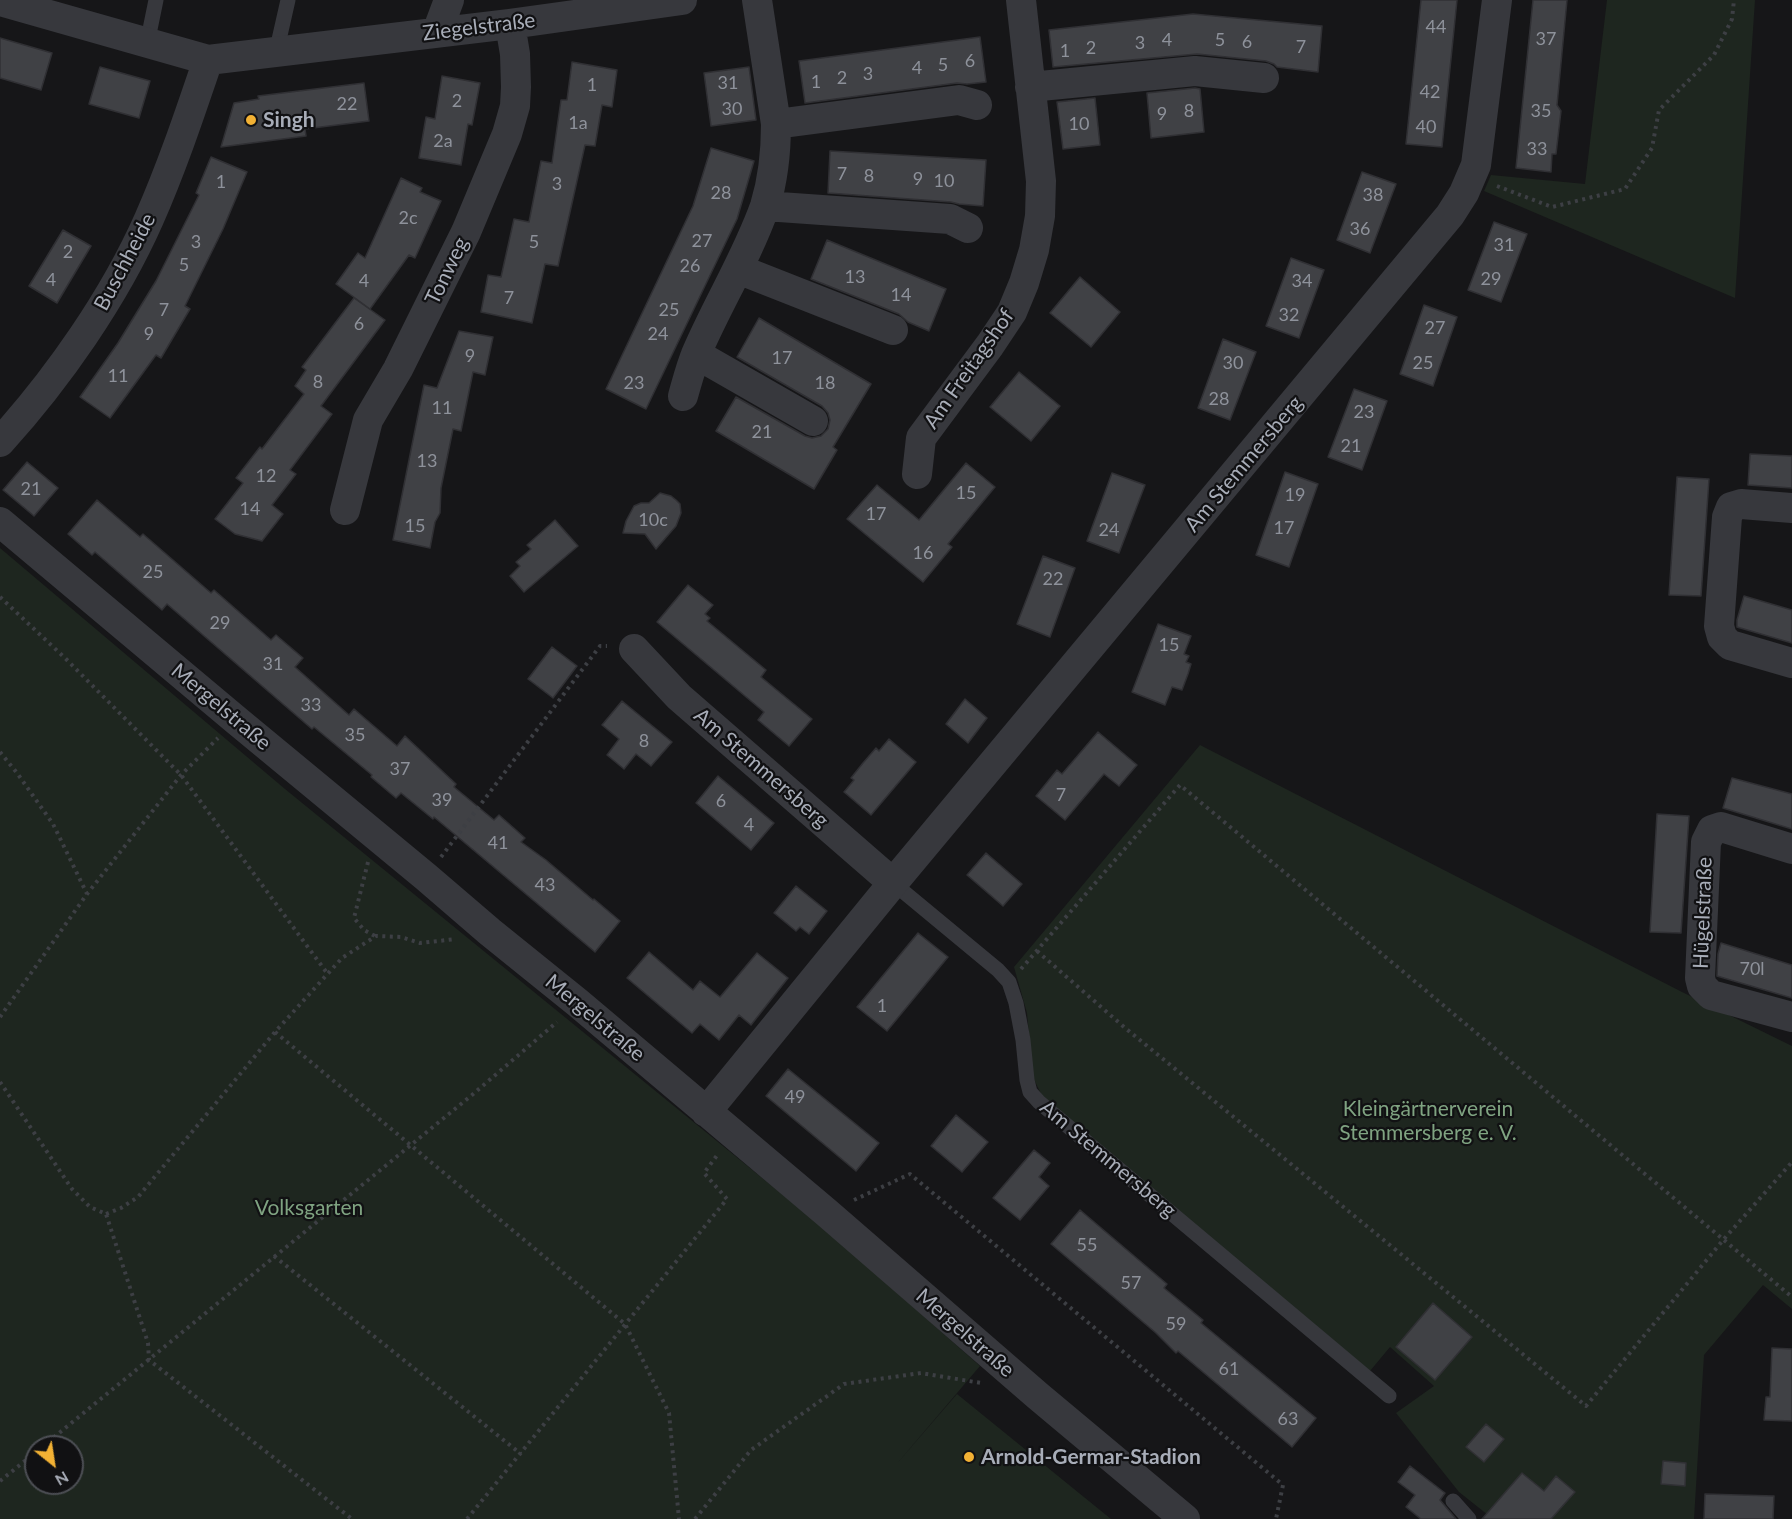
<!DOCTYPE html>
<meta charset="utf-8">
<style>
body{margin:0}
#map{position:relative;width:1792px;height:1519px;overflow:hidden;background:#161618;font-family:Lato,sans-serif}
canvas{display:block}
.north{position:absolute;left:24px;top:1435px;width:60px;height:60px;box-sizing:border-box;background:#111113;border:2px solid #4d4f55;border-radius:50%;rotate:150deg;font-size:16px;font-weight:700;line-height:24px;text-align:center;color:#a8adb8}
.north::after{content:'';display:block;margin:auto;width:21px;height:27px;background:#f2b134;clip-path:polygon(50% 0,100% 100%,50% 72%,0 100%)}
</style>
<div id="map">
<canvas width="1792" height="1519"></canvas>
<div class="north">N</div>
</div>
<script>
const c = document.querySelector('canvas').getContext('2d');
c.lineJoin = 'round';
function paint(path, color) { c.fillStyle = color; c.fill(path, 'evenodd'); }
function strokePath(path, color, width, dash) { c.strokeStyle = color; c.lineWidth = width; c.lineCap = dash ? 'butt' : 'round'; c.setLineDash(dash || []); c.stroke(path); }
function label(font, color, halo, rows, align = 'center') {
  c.font = font + ' Lato,sans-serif'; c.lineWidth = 4.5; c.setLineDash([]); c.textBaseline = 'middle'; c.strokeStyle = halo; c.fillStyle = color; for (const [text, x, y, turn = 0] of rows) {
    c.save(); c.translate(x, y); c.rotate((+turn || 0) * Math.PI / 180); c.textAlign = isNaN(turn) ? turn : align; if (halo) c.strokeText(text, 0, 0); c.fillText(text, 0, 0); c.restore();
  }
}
paint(new Path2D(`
 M1607,0H1755L1735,298L1484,191L1491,175L1585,184Z
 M0,548L285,789L826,1230L980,1366L894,1467L957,1394L1111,1519H0ZM36,1447H72V1483H36Z
 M1200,745L1682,992L1792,1046V1309L1763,1285L1704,1355L1694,1519H1493L1459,1492L1396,1413L1434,1386L1390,1347L1370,1371L1042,1096L1033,1077L1027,1013L1014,967Z`), '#1e261f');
const building = new Path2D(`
 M1421,0H1457L1442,147L1406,144Z
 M1533,0H1567L1557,105L1561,111L1556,154H1552L1551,172L1516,168Z
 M1193,14L1322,26L1318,72L1277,67L1274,64L1266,61L1197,54L1053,67L1049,30Z
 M980,37L986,82L967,84L957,83L805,103L799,61Z
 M0,38L52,53L41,90L0,78Z
 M572,62L617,70L612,107L602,105L595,146L585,145L558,266L545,264L532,323L481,312L488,275L501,277L514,219L529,222L541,161L552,163L561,100H567Z
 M100,67L150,81L139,118L89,104Z
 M749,67L756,120L711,126L704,73Z
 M442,76L480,83L472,125L468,124L461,165L419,158L426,117L435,119Z
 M364,83L369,121L305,129L306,136L221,147L234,103L259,99L258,96Z
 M1195,88L1200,89L1204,132L1151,138L1147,93Z
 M1095,98L1100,145L1063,149L1057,102Z
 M711,148L754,161L737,219L646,409L606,389L693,206Z
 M830,151L986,160L983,206L959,204L951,202L828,193Z
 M211,157L247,172L223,229L185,306L190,309L161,358L156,355L110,418L80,397L118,343L156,281L199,195L196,193Z
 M1362,172L1396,184L1370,253L1337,240Z
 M401,178L422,188L420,192L441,201L415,258L409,255L370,309L336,284L358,253L365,258Z
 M1494,222L1527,234L1501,302L1468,290Z
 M63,230L91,246L57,303L29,286Z
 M827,240L946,289L929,331L908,322L899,314L811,279Z
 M1291,258L1324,270L1299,338L1266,326Z
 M1080,277L1120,312L1091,347L1050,313Z
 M354,298L385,320L321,406L332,414L290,470L296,474L272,505L283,514L262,541L235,534L215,519L243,483L236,478L260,447L262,449L304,394L295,386L306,370L302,367Z
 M1424,305L1457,317L1433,386L1400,374Z
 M759,318L871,384L833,447L837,450L814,489L716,431L736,397L805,436L812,438L821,436L828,429L830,420L828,413L822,406L737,357Z
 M459,331L493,337L485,375L473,372L461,431L453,429L441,488L440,513L435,522L430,548L393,540L424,385L437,388Z
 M1223,339L1256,352L1230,420L1198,408Z
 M1019,372L1060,406L1031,441L990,407Z
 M1354,389L1387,401L1362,470L1328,457Z
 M1750,454L1792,456V488L1748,485Z
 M27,462L58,488L34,516L3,490Z
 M966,463L995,487L948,544L952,547L923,582L847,519L877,485L919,520Z
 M1285,472L1318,484L1289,567L1256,555Z
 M1112,473L1145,485L1119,553L1087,541Z
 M1677,477L1709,479L1701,596L1669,595Z
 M660,493L671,496L676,500L680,504L681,513L676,526L656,549L645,534L623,533L626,521L634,506L641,503H649Z
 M97,500L140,537L143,534L211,593L214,590L271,640L276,635L303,658L295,667L349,715L354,709L397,746L405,736L456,784L454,787L494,820L499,815L525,838L521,842L546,860L593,900L594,899L620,921L595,952L434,817L433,819L401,793L396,798L371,777L372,775L314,727L312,729L167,604L162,610L95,552L92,555L68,534Z
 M555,520L578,546L524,592L510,576L520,566L516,562L531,549L527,545Z
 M1043,556L1075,568L1050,637L1017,624Z
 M688,585L713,605L705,614L710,618L707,621L766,670L761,677L812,719L789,746L758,720L764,712L657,622Z
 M1744,596L1792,610V643L1737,627V620Z
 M1158,624L1191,636L1184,654L1189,656L1186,662L1191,664L1188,674L1182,690L1172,687L1165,705L1132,692Z
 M552,647L577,666L553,698L528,679Z
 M965,699L987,718L968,743L946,724Z
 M622,701L672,742L651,766L636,754L624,769L607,755L619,739L602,725Z
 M1098,732L1137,765L1119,786L1104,774L1065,820L1036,796L1057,770L1062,774Z
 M889,739L916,762L871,815L844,792L854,780L851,778L863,763L876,748L879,751Z
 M718,776L774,823L751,850L696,803Z
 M1732,778L1792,794V829L1723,808Z
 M1657,814L1689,816L1681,933L1650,932Z
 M986,853L1022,884L1003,906L967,875Z
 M796,886L827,911L809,934L800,927L796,931L774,913Z
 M918,933L948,957L887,1031L857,1007Z
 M1721,943L1792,965V998L1717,976L1718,954Z
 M649,952L693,990L700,981L720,997L757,953L788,978L751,1025L739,1015L719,1040L700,1024L692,1033L627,978Z
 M788,1069L879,1143L856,1171L766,1096Z
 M956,1115L988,1142L962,1172L931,1146Z
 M1034,1150L1050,1163L1039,1177L1049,1186L1020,1220L993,1198Z
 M1080,1210L1167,1284L1164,1288L1203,1320L1201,1323L1316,1418L1292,1447L1178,1351L1176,1353L1156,1333L1051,1244Z
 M1433,1303L1472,1337L1435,1380L1396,1347Z
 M1772,1348L1792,1349V1421L1764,1420L1766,1397H1770Z
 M1486,1424L1504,1439L1484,1462L1466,1447Z
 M1663,1461L1686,1463L1685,1486L1661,1484Z
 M1410,1466L1445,1493L1440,1500L1456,1519H1421L1406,1507L1415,1495L1398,1482Z
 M1522,1473L1544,1491L1556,1476L1575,1492L1551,1519H1482Z
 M1705,1494L1774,1496L1773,1519H1704Z`);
paint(building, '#404145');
strokePath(building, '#303034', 1.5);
strokePath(new Path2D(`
 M1497,186L1552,207L1625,189L1652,148L1659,110L1714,55L1732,19L1734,0
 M0,597L66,659L181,775L327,973
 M0,752L17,773L53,824L87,894
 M441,857L600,646H607
 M368,862L354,918L364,930L375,936
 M1037,951L1124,1027L1586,1406L1724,1239L1792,1162
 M1021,969L1180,785L1792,1297
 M0,1017L87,894L181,775L218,738
 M275,1032L625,1324L669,1413L679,1519
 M0,1082L72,1189L90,1207L106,1214L148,1343L149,1360L352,1519
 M854,1200L910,1174L1283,1485L1276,1519
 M106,1214L121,1208L138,1197L275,1032L342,958L376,936L401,937L420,943L456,939
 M274,1256L521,1454
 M42,1447L472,1095L557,1022
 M0,1481L36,1452
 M467,1519L727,1199L704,1173L718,1154
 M695,1519L751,1450L844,1384L921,1373L981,1383`), '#3d3f44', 4, [3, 4.5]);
strokePath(new Path2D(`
 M147,44L156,0
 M276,53L288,0
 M893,883L998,970L1009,982L1016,1003L1023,1040L1027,1080L1030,1092L1039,1102L1389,1396
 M1453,1501L1469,1519`), '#37383d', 15);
strokePath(new Path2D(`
 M0,1L208,60L510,24L682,0
 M437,32L449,0
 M1030,87L1195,71L1264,78
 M776,124L959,100L977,105
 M765,206L950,219L968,228
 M738,269L893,330
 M696,354L813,421
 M683,396C687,382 691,366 697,352C718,303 747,257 765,206C773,180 776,152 776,124L757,0
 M0,442C58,378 114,298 149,219C172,167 190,113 208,60
 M917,474L921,438L990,345L1012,312L1024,283L1034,250L1040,216L1041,181L1021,0
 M1792,508L1741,504L1731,507L1727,517L1719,626L1722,637L1730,645L1792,663
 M345,510L368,420L398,369L466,232L507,134L515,106L516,87L515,54L510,24
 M0,522L236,720L426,877L490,932L578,1003L827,1213L1038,1396L1185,1519
 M634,649L679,697L893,883
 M1792,849L1721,827L1712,830L1706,842L1700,978L1702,986L1711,995L1792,1017
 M706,1112L893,883L1450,215L1464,193L1476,165L1497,0`), '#37383d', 30);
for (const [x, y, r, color] of [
 [251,120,6,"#f2b134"],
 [969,1457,6,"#f2b134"]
]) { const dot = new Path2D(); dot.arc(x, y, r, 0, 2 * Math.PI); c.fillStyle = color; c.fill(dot); strokePath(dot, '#111113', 2); }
label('18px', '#8e929b', null, [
 ["44",1436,27],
 ["37",1546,39],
 ["4",1167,40],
 ["5",1220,40],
 ["6",1247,42],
 ["3",1140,43],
 ["7",1301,47],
 ["2",1091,48],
 ["1",1065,51],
 ["6",970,61],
 ["5",943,65],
 ["4",917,68],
 ["3",868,74],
 ["2",842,78],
 ["1",816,82],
 ["31",728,83],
 ["1",592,85],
 ["42",1430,92],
 ["2",457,101],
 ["22",347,104],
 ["30",732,109],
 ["8",1189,111],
 ["35",1541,111],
 ["9",1162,114],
 ["1a",578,123],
 ["10",1079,124],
 ["40",1426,127],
 ["2a",443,141],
 ["33",1537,149],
 ["7",842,174],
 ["8",869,176],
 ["9",918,179],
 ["10",944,181],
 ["1",221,182],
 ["3",557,184],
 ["28",721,193],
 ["38",1373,195],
 ["2c",408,218],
 ["36",1360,229],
 ["27",702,241],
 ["3",196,242],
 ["5",534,242],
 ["31",1504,245],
 ["2",68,252],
 ["5",184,265],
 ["26",690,266],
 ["13",855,277],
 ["29",1491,279],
 ["4",51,280],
 ["4",364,281],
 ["34",1302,281],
 ["14",901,295],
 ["7",509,298],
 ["7",164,310],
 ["25",669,310],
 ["32",1289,315],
 ["6",359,324],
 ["27",1435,328],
 ["9",149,334],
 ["24",658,334],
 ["9",470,356],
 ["17",782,358],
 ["30",1233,363],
 ["25",1423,363],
 ["11",118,376],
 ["8",318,382],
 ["23",634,383],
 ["18",825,383],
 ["28",1219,399],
 ["11",442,408],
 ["23",1364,412],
 ["21",762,432],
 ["21",1351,446],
 ["13",427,461],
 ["12",266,476],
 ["21",31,489],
 ["15",966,493],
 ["19",1295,495],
 ["14",250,509],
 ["17",876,514],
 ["10c",653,520],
 ["15",415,526],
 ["17",1284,528],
 ["24",1109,530],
 ["16",923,553],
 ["25",153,572],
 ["22",1053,579],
 ["29",220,623],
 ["15",1169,645],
 ["31",273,664],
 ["33",311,705],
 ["35",355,735],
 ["8",644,741],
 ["37",400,769],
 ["7",1061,795],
 ["39",442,800],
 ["6",721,801],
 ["4",749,825],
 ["41",498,843],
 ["43",545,885],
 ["70l",1752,969],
 ["1",882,1006],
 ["49",795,1097],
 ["55",1087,1245],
 ["57",1131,1283],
 ["59",1176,1324],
 ["61",1229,1369],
 ["63",1288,1419]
]);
label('21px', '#a8adb8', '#111113', [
 ["Ziegelstraße",479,27,-7],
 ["Buschheide",125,262,-62],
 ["Tonweg",447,271,-64],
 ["Am Freitagshof",969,369,-55],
 ["Am Stemmersberg",1244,464,-50],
 ["Mergelstraße",221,707,40],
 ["Am Stemmersberg",761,768,41],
 ["Hügelstraße",1703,913,-88],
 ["Mergelstraße",595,1018,40],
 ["Am Stemmersberg",1108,1159,40],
 ["Mergelstraße",965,1333,41]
]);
label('bold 21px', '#a8adb8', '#111113', [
 ["Singh",263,120],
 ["Arnold-Germar-Stadion",981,1457]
], 'left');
label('21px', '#7fa381', '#111113', [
 ["Kleingärtnerverein",1428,1109],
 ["Stemmersberg e. V.",1428,1133],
 ["Volksgarten",309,1208]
]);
</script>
